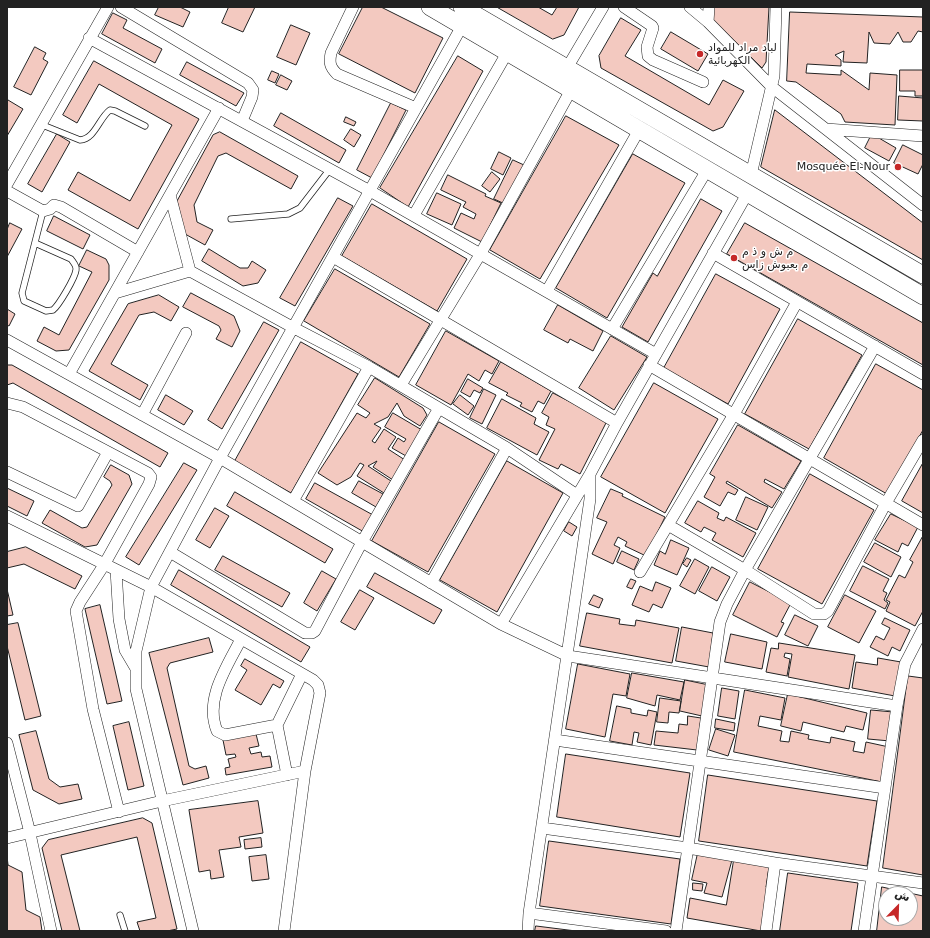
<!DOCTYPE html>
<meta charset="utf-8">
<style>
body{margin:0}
#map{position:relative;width:930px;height:938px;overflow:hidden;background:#fff;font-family:"DejaVu Sans","Noto Naskh Arabic",sans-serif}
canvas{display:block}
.frame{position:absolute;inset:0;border:8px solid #222;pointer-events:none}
.north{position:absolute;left:878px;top:886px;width:40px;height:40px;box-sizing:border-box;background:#fff;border:1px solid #a7a7a7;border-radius:50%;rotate:23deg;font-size:11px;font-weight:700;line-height:16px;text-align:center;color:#222}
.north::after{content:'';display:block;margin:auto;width:14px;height:18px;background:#c62828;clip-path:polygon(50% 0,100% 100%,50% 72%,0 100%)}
</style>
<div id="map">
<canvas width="930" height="938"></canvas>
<div class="frame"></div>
<div class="north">ش</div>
</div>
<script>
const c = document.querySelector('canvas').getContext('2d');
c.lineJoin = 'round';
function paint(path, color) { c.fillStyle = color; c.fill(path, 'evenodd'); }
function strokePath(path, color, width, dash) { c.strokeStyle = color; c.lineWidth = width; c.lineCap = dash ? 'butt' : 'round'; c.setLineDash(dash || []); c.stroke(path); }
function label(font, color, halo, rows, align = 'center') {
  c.font = font + ' "DejaVu Sans","Noto Naskh Arabic",sans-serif'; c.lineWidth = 3; c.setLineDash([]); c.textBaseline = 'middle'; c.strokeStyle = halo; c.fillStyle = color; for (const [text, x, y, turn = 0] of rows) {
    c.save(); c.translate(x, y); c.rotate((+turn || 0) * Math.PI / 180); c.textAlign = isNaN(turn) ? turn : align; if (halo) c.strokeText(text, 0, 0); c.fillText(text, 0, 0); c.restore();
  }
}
const building = new Path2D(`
 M159,7H180L190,12L183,27L155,15Z
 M229,7H255L243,32L222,23Z
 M363,7H381L443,38L415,93L339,54Z
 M497,7H538L552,15L557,7H579L564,35L553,39Z
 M713,7H769L766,62L762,68L713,20Z
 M790,12L923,17V32L918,31L911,42H903L898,32L890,44L874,43L869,32L867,63L843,62L844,51L835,55L841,60V66L807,64L806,73L841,75V70L869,90L870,73L897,75L895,125L845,122L841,114L796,82L787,81Z
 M113,13L127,20L123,28L162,49L155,63L102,34Z
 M621,18L641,30L625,56L709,105L723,80L744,91L723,127L713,131L601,68L599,56Z
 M291,25L310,33L296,65L277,57Z
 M671,32L708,54L698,71L661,49Z
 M35,47L46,53L43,59L48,62L31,95L14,87Z
 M458,56L483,71L408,207L380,188Z
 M94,61L199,119L138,229L68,190L78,172L130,201L172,125L99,84L77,123L63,115Z
 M187,62L244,93L236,106L180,75Z
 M900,70H923V96H915V91H900Z
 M272,71L279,74L275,83L268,80Z
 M281,75L292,81L287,90L276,85Z
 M899,96L923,98V121L898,120Z
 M8,100L23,109L7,136V102Z
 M391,103L406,110L372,178L357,170Z
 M775,110L923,223V260L761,167Z
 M281,113L346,150L339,163L274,126Z
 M566,116L619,145L540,279L490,250Z
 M346,117L356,122L354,126L344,122Z
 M351,129L361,135L354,147L344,140Z
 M220,132L298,176L291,189L226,153L218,156L194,205L197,222L213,230L205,245L185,234L177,201L213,135Z
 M57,134L70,142L42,192L28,184Z
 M872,134L896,148L889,161L865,148Z
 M903,145L923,155V164L918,174L894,163Z
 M499,152L511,158L503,175L491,169Z
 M633,154L685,183L607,318L556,288Z
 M513,160L524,165L505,204L494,199Z
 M492,172L500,179L490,192L482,186Z
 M448,175L486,194L485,196L501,203L482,242L454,228L461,213L474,219L476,214L463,207L466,202L441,190Z
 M437,193L461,204L452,225L427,214Z
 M338,198L353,206L295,306L280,298Z
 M701,199L722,211L648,342L622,327L653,273L657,276Z
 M372,204L467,259L437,311L342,256Z
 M54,216L90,235L83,249L47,231Z
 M10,223L22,229L7,257V230Z
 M745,223L923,323V365L727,254Z
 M209,249L240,268H248L252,261L266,270L258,283L243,286L202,261Z
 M87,250L106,259L109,265V280L69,350L56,351L37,341L44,327L59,335L92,272L79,266Z
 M335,269L430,324L399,377L304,321Z
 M716,274L780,309L728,404L664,368Z
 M191,293L234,316L240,331L232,347L216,339L221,330L219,326L183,307Z
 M159,295L179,307L171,321L154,312L139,315L111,364L148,385L140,400L89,371L128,304Z
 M558,305L603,331L593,351L570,339L568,343L544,330Z
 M7,309L15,314L9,326L7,325Z
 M798,319L862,355L809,449L745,414Z
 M264,322L279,330L222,429L208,420Z
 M446,331L499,361L492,374L485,370L479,381L468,374L451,405L416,385Z
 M611,336L647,357L614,410L579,388Z
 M301,342L358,374L291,493L235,461Z
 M501,362L551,391L544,404L538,401L532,412L520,406L522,403L506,395L508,393L489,383Z
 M876,364L923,390V430L887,494L824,458Z
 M7,365H12L168,453L160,467L13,383L7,385Z
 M375,378L423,408L427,415L420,426L404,416L397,403L388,417L374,424L381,428L372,441L375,443L384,429L396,437L388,449L405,460L393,480L373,467L377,461L368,466L391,481L384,493L357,476L364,465L360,463L351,477L337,485L318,473L357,413L366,418L370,413L358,405Z
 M468,379L483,388L480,393L474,390L470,397L461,392Z
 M654,383L718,419L665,513L601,477Z
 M484,389L496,395L482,424L470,418Z
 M553,393L607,421L580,474L561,464L558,469L539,460L555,429L546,425L549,417L542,413Z
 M166,395L193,411L184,425L158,410Z
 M460,395L474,406L468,415L453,404Z
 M502,399L536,418L534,424L549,432L537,455L487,428Z
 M393,413L422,430L406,456L392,448L398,438L404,442L406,439L385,427Z
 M439,422L495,454L428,572L372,541Z
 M738,425L801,461L784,489L765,479L764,482L782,492L772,508L727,481L726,483L738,490L735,495L728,492L720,506L704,497L715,477L710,474Z
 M507,461L563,493L497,612L440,580Z
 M184,463L197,470L139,565L126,557Z
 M923,463V513L902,501Z
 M111,465L129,475L132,484L97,545L85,547L42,523L50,510L82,528L87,527L112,485L110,481L104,477Z
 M810,474L874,510L822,604L758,569Z
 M359,481L383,494L376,507L352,493Z
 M315,483L373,515L364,532L306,499Z
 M7,488L34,501L27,516L7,506Z
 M611,489L623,494L622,496L665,517L646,556L625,546L627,542L618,537L614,545L620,548L613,564L592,554L607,522L597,518Z
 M235,492L333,549L325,563L227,506Z
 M746,497L768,507L757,530L736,520Z
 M698,501L719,513L717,518L724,521L726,517L756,533L743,557L712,540L716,533L704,527L701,532L685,523Z
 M215,508L229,516L210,548L196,540Z
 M891,514L918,527L908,546L902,543L898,552L875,540Z
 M569,522L577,527L572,536L564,531Z
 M923,536V611L915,626L886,611L890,602L886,600L899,575L905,578L913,562L910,560Z
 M671,540L689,548L677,575L654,565L660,551L665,554Z
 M875,543L901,557L891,577L864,562Z
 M26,547L82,576L75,589L24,564L7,568V552Z
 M622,551L639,559L634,570L617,562Z
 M223,556L290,593L282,607L215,570Z
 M687,558L691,560L687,567L683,564Z
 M695,559L709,567L695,594L680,586Z
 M863,566L889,579L883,591L887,593L884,600L888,603L885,609L850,591Z
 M712,567L730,577L717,601L699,591Z
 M179,570L310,647L301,662L171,585Z
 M322,571L336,579L317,611L304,603Z
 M375,573L442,610L434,624L367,587Z
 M631,579L636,581L632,589L627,587Z
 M656,582L671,588L662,608L653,604L649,612L632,605L640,586L652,591Z
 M750,582L791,603L781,622L784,623L777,637L733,615Z
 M7,589L13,615L7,616Z
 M360,590L374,598L355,630L341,622Z
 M594,595L603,599L599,608L589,604Z
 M845,595L876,611L859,643L828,627Z
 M100,605L122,701L107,704L85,609Z
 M587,613L620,619L619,624L635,626L636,620L679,628L672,663L580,646Z
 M795,615L818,626L808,646L785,635Z
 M885,618L910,630L900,651L892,647L888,656L870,647L876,636L884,640L890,628L882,624Z
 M18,623L41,716L25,720L7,646V625Z
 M682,627L713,633L709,667L676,661Z
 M731,634L767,642L762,669L725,662Z
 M209,638L213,652L170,663L167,668L189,766L195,769L206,766L209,778L183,785L149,653Z
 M779,643L855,655L849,689L788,677L792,654L785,653L784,657L790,659L787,676L766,672L771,648L778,649Z
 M878,658L901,662L895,696L852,688L856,662L877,665Z
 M245,659L284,681L280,688L273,684L261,705L235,690L247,670L241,666Z
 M578,664L630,674L626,696L613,694L605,737L566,729Z
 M632,673L684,682L680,700L657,695L655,706L627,698Z
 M908,676L923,678V875L883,868Z
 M685,680L709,685L702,716L680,711Z
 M722,688L739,691L735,719L718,716Z
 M745,690L785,698L781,720L760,716L758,726L782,731L780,741L789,742L791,731L809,735L808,739L830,743L831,737L855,742L853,751L864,753L866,742L889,747L882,782L734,752Z
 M788,694L867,713L863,730L846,726L844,732L803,722L801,731L781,726Z
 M660,698L681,701L679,713L669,712L668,723L657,722Z
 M617,706L631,709V713L647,716L648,710L657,712L651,745L637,742L639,733L634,732L632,745L610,741Z
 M871,710L893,712L890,741L868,739Z
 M688,716L701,718L697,750L654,745L656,731L678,733L679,724L687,725Z
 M716,719L735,723L734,731L715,728Z
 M129,722L144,786L128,790L113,726Z
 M716,729L735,735L728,756L709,750Z
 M36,731L49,779L60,787L78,784L82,799L59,804L33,790L19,735Z
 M256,734L259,746L249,748L251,754L261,752L262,757L270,756L272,767L226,775L225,768L230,767L228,759L236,757L235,754L226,755L223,740Z
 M566,754L690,773L680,837L557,817Z
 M708,775L877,801L867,866L699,841Z
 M258,801L263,833L239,837L241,847L219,850L224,877L211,879L210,870L199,872L189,810Z
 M143,818L152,823L177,929L167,931H140L137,922L156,918L137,837L61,855L80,931H62L42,848L48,840Z
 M261,838L262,847L245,849L244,840Z
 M549,841L680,859L671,924L540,906Z
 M698,853L732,860L722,897L704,893L707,883L692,880Z
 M266,855L269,879L252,881L249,857Z
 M7,856L8,865L22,872L26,910L40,917L42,931H7Z
 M734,860L769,867L766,887L768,888L761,931L687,918L690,898L726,905Z
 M788,873L858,883L851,931H780Z
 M693,883L703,884L702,891L693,890Z
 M882,887L923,896V931H877ZM886,894H910V918H886Z
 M536,926L576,931H535Z`);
paint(building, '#f3c9c0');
strokePath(building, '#222', 1);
const lane = new Path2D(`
 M40,124L80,140C95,139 99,118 110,110L115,111L145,126
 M231,219L288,214L300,208L330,169
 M35,243L71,259C73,262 77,266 76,270C75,278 59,305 53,310L46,311L24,301L22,293L43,211
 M120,915L125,931`);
const street = new Path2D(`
 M121,7L248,83L253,90L252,97L242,121
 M353,7L331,53C329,63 330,67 337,74L416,108
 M624,7L652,26L653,28L647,47L648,56L653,60L703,82
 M690,7L708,22L772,87L923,205
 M708,22L709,7
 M89,38L370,191L656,354
 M567,68L603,7
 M826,129L923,136
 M751,175L774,76L776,7
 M7,184L108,7
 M7,191L43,211L50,209L54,205L61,207L138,252
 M414,215L507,53
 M713,253L923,374
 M333,257L617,423
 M190,271L294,328L369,367L507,448L577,495
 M547,291L639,130
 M115,293L190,271L170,195
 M612,329L707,170
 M7,340L220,458L501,624L568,656L897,706
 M649,365L923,525
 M69,374L219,108
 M401,385L481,253L571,90
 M7,403L23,407L148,473L151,477L149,484L104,565L80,602L76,611L93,709L119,812
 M142,415L186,333
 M7,472L78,506L108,452
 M293,501L369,367
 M7,516L151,587L313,680L318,685L320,693L305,771L284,931
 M668,525L745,570L814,614H824L828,611L886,503L923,440
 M170,552L305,633H312L315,631L362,542L439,408
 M116,570L119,619L125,650L135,667
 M640,572L734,414L797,302
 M431,583L507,448
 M501,624L590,474L617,423L747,194
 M241,639C227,667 204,699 217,731L225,735L277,725
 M555,740L885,788
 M7,743L29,829L51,931
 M287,775L277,725L302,674
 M542,828L688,848L775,863L923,883
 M7,838L162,801L305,771
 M529,913L666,931
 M193,931L136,689V651L151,587L220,458L462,26
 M528,931L529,913L590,499V474
 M676,931L720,622L727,604L745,570L875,346
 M766,931L775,863
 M864,931L897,706L905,664L923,629`);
const primary = new Path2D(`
 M430,7L923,296
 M462,7L923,275`);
strokePath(lane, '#222', 7);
strokePath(street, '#222', 12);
strokePath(primary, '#222', 18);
strokePath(lane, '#fff', 5.5);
strokePath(street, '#fff', 11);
strokePath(primary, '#fff', 17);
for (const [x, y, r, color] of [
 [700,54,4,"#c62828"],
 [898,167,4,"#c62828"],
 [734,258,4,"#c62828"]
]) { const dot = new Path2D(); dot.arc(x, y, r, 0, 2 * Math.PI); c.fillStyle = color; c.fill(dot); strokePath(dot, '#fff', 1.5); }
label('11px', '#222', '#fff', [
 ["لباد مراد للمواد",708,48],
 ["الكهربائية",708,61],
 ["Mosquée El-Nour",890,167,"right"],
 ["م ش و ذ م",742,252],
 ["م بعبوش زاس",742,265]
], 'left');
</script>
